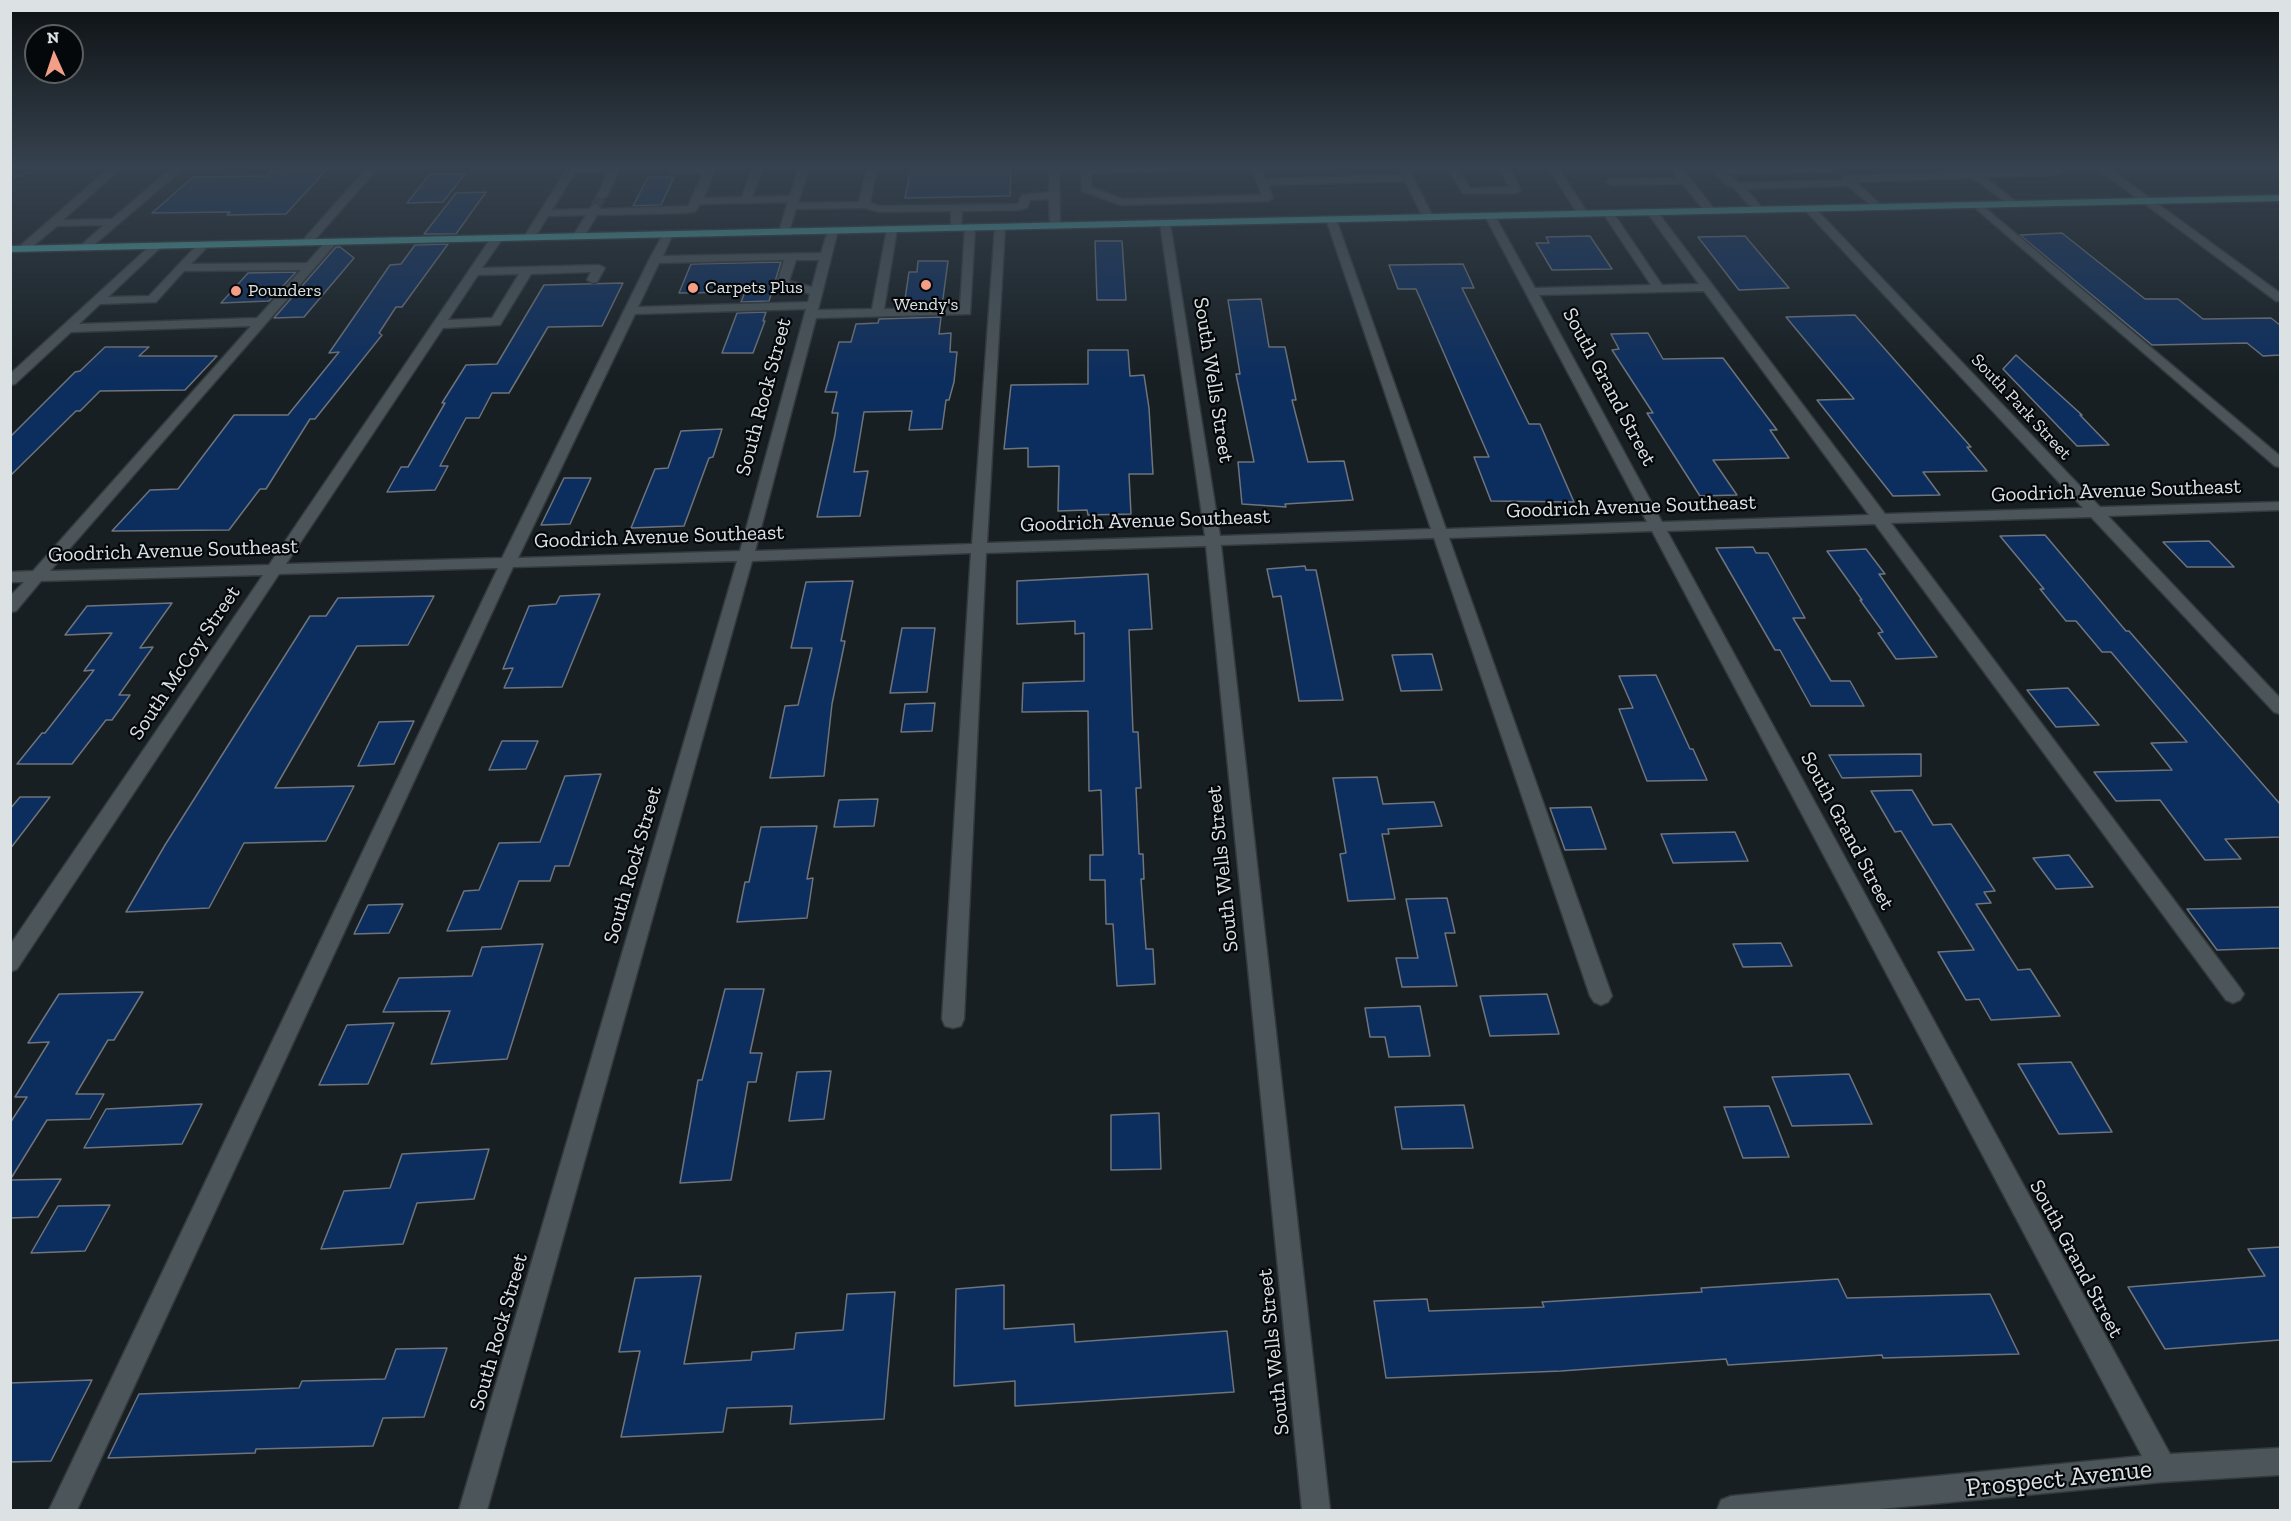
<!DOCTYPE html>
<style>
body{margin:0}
#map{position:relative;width:2291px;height:1521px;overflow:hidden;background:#171f22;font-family:"Zilla Slab",serif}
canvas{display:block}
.frame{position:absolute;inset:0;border:12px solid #dce2e4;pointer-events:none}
.north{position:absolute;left:24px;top:24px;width:60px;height:60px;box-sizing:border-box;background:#05080a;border:2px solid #5b5f61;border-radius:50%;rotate:357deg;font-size:16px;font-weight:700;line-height:24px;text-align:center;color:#dce2e4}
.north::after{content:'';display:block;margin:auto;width:21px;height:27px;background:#f49e88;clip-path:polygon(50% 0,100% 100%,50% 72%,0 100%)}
</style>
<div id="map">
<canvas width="2291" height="1521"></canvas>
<div class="frame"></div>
<div class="north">N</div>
</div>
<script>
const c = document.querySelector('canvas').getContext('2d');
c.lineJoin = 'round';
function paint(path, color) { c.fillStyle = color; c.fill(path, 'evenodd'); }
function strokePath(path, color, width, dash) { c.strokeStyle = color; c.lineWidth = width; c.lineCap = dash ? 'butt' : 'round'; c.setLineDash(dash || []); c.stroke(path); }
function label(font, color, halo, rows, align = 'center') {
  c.font = font + ' "Zilla Slab",serif'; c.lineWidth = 4.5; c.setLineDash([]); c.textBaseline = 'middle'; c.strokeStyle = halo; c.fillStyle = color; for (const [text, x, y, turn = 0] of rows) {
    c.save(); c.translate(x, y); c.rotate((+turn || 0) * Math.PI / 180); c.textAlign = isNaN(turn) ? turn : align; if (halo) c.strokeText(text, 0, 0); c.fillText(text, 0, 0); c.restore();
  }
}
const building = new Path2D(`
 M911,167H1011L1010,196L905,198Z
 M327,169L286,214L227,215L230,212L152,213L193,177L266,176L271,171Z
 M430,174H465L443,202L407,203Z
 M648,177H674L661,205L633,206Z
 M486,192L456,234H424L456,193Z
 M2062,233L2145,299H2178L2203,319L2271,318L2280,325V355L2263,356L2247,343L2152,345L2020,235Z
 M1590,236L1612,269L1552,270L1536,243H1549L1546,237Z
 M1745,236L1789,288L1739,290L1698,237Z
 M1095,241H1122L1126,300H1097Z
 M448,244L402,307H396L379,333L382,335L315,419H310L266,489H260L229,530L112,531L150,490L178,489L234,415H288L339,352L329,353L390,265L401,264L415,245Z
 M336,247H340L354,258L304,317L274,318Z
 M918,261H948L942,306H904L909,272H917Z
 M781,262L769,301L741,302L745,292L679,293L691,264Z
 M1463,264L1474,288H1462L1529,424H1540L1574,502L1491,501L1474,457H1489L1416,289H1398L1389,265Z
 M296,272L269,301L221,303L248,273Z
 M623,283L602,326L548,327L509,393H492L479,418H466L440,466H448L435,490L387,492L401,467H408L445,403H442L466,365L497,364L544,285Z
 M1261,299L1269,347H1285L1296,400H1292L1308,462L1344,461L1353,500L1285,504L1286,507L1242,504L1238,462H1254L1236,374H1240L1228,300Z
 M766,312L763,321H765L753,353H722L737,313Z
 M1855,315L1971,447H1967L1987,471L1923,472L1940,495L1893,496L1817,400L1854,399L1786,317Z
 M941,317L939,334L951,333L950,352H957L954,382L949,400H946L942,429L909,430L912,411L864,412L854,472L868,471L860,516L817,517L835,435L838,413H832L837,392H825L839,342H851L856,324L878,323L879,319Z
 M1648,333L1663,359L1723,358L1777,430H1770L1789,458L1713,460L1737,495L1700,496L1647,413H1653L1612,350L1619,349L1611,334Z
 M105,347H149L139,356H217L185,390L100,391L80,411H76L10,476V437L75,372L80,371Z
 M1088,350H1128L1130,376L1144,375L1149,408L1153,474H1129L1131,514L1088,515L1087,510L1058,511L1059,466L1028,467V448L1004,449L1011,385L1088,384Z
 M2016,355L2082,415H2080L2109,445L2077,446L2003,369Z
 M722,429L713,457L709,458L684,526L631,528L655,469L668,468L681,431Z
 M564,478H591L570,524L541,525Z
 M2045,535L2126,631H2129L2280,804V837L2225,839L2241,859L2205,860L2160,800L2116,801L2094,772L2172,770L2151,743L2187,742L2111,652H2102L2076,621H2066L2040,589H2044L2000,536Z
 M2209,541L2234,567H2187L2163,542Z
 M1753,547L1756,553H1768L1805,618H1793L1831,681H1850L1864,706H1811L1780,650H1775L1716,548Z
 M1866,549L1885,574H1879L1937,657L1896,659L1878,633L1883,632L1860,600H1862L1827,551Z
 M1305,566L1306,570H1316L1343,700L1299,701L1281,596L1273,597L1267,569Z
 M1148,574L1152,629L1129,630L1133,732H1138L1141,788H1136L1139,854H1143L1144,879H1141L1146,949H1153L1155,984L1117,986L1113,924H1106L1105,880H1090V855H1103L1101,790L1089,791L1088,711L1022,712L1023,683L1084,681V633L1075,634V621L1017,624V581Z
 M853,581L841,641H845L832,704L824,776L770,778L785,706L798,705L812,648H791L806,582Z
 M600,594L562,687L504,688L513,668L503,669L529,606L556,604L560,596Z
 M434,596L408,645L357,646L275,788L354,786L326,841L244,843L209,908L126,912L165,845L310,616H326L338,598Z
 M172,603L140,648L153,647L119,695H130L112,720H106L72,764H17L42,733H45L94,670L84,671L112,633L65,635L87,606Z
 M902,628H935L927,692L890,693Z
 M1432,654L1442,690L1401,691L1392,655Z
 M1656,675L1690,749H1693L1707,780L1647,781L1619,709L1633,708L1619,676Z
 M2068,688L2099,725L2056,727L2027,690Z
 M935,703L932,731L901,732L905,704Z
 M414,721L394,764L358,766L379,722Z
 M502,741H538L526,769L489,770Z
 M1921,754V776L1842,778L1829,755Z
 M601,774L569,866H555L550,881H519L501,929L447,931L464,891L479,890L499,843L540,842L565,776Z
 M1377,777L1383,804L1434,802L1442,826L1388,829L1389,834H1382L1395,899L1348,901L1340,854L1346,853L1333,778Z
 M1912,790L1933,825L1951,824L1995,891L1984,892L1991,903L1976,904L2018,970L2030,969L2060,1016L1991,1020L1979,999L1966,1000L1938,952L1974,950L1901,831L1895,832L1871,791Z
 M20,797H50L10,849V809Z
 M878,799L874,826L834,827L839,800Z
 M1591,807L1606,849L1565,850L1550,808Z
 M817,826L807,879L813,878L807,918L737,922L745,882H749L761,827Z
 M1735,832L1748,861L1673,863L1661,834Z
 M2069,855L2093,887L2056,889L2033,858Z
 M1447,898L1455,933H1445L1457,986L1402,987L1396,958H1418L1406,899Z
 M403,904L389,933L354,934L368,905Z
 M2280,907V948L2217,950L2187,909Z
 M1781,943L1792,966L1743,967L1733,944Z
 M543,944L507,1059L431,1064L450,1011L383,1012L399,978L472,976L482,947Z
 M725,989H764L750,1053H762L756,1082H748L731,1180L680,1183L698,1080H702Z
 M143,992L114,1040H108L76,1094H104L90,1119L47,1120L10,1180V1123L27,1097H15L49,1042L28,1043L59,994Z
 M1547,994L1559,1034L1490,1036L1480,996Z
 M1420,1006L1430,1056L1389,1057L1385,1037H1370L1365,1008Z
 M394,1023L368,1084L319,1085L347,1025Z
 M2071,1062L2112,1132L2059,1134L2018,1064Z
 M831,1071L824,1119L789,1121L797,1072Z
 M1849,1074L1872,1124L1792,1126L1772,1077Z
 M202,1104L182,1144L84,1148L106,1109Z
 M1464,1105L1473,1148L1402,1149L1395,1107Z
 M1769,1106L1789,1157L1743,1158L1724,1107Z
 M1159,1113L1161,1169L1111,1170V1115Z
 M489,1149L474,1199L417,1203L403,1244L321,1249L344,1191L390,1188L402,1154Z
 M61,1179L38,1217L10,1218V1180Z
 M110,1205L85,1251L31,1253L58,1206Z
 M2280,1247V1340L2165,1349L2128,1287L2265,1276L2248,1249Z
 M701,1276L684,1364L751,1360L752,1352L794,1349L796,1333L843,1330L847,1294L895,1292L884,1419L790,1424L792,1406L727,1408L723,1432L621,1437L640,1351L619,1352L635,1278Z
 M1838,1279L1847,1298L1990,1294L2019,1354L1883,1358L1882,1355L1728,1365L1726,1359L1561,1371L1386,1378L1374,1301L1427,1299L1429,1311L1544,1307L1542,1302L1702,1292L1701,1288Z
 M1004,1285V1329L1074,1324L1075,1342L1227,1331L1234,1392L1015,1406V1381L954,1386L956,1289Z
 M447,1348L424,1417L383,1418L373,1446L256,1449L255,1453L108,1458L139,1394L299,1388L302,1381L385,1379L396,1349Z
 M92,1380L51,1461L10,1462V1383Z`);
paint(building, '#0c2e5f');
strokePath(building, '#6f747c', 1.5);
strokePath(new Path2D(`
 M595,207L602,196`), '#353c3f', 11, [11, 6]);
const minor = new Path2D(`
 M110,167H122L63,220L112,219L173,167H185L89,249H81L79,247L104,225L57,226L27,251H19V247Z
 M368,167H379L311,244H303V240Z
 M568,167L620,169L607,196L602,199L597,196L608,172H575L552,210L589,209L595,204L599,205L600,209L688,206L703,173H674L670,172L669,167H716L704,198L742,197L753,167H763L752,197L790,196L799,167H809L798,203L859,202L867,167H877L870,203L880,206L1018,204L1022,195L1049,192V167H1059L1060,226L1055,229L1050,226L1049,199L1030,200L1027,208L1019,210L962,211L961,228L956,231L951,228V211L880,212L864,208L796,209L789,231L784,234L779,231L788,202L700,204L696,211L686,213L597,215L583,238L579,239L573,236L586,215L548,216L534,239H526L524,237Z
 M1081,167H1201L1196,170L1091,173V187L1122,199L1262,195L1251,167H1261L1266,179L1402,175L1400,167H1408L1433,217L1432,219H1424L1405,181L1268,185L1273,198L1268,201L1121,205L1082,191Z
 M1446,167H1456L1470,188L1509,187L1499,167H1509L1521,190L1516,193H1463Z
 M1548,167H1558L1588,214L1587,216H1579Z
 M1670,167H1681L1714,209V213H1706L1683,184L1611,185L1606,182L1611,179L1678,178Z
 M1840,167L1835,171L1727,174L1739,183L1842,180V177L1846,176L2048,169L2046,167H2058L2062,172L2057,175L1985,177L2016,202V206L2012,207L1973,178L1856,182L1881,205L1882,207L1877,210L1848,186L1746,189L1764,210L1759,213L1755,212L1734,188L1726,185L1716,173L1723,168Z
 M2095,167H2107L2280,293V301H2276Z
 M1978,202L2280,456V467L2275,466L1974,207V203Z
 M1810,206L1814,207L2100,507L2280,502V510L2108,516L2280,698V714L2274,712L2091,517L1891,523L2240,988L2244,994L2240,1000L2233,1003L2226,1000L1875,524L1667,531L2170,1454L2280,1448V1475L2163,1482L1869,1510H1717L1721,1500L1731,1496L2142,1456L1652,531L1449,538L1612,996L1608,1002L1601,1005L1594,1002L1590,996L1434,538L1221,545L1330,1510H1302L1206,546L986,553L964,1019L961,1026L953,1028L945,1026L942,1019L971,553L752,561L487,1510H459L737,561L513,567L77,1510H49L498,568L279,574L17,969L10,972V945L263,575L41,581L16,611L10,612V596L24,582H10V572L33,571L251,326L71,332L15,384L10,385V374L152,244H160L162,246L108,297L149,296L199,243L203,242L209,245L191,264L307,263L327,240L331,239L337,242L50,571L269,565L491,238L497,235L503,238L482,268L599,265L605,268L597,282L593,283L587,280L591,272L531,274L500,325L443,328L286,564L502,558L649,260L663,234L668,231L673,234L663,256L821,253L828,230L833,227L837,228L838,230L818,310L872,309L887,229L892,226L897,229L884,309L960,308L965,227L970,224L975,227L970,314L816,318L755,551L972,544L995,227L1000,224L1005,227L987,543L1205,536L1160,223L1165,220L1170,223L1220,536L1431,529L1326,219L1331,216L1336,219L1446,529L1647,522L1485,216L1490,213L1495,216L1535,288L1651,285L1603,213L1608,210L1612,211L1662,285L1699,284L1647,212L1648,210H1656L1885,514L2083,508L1806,211V207ZM784,260L777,283L779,285L810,294L808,302L638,307L659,263ZM796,260H819L812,287L789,281ZM301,270L257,318L79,324L100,304L156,302L184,271ZM519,274L492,318L448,320L478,275ZM1704,291L1869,515L1662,522L1539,295ZM806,309L740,551L518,558L635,314Z`);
const highway = new Path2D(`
 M2280,195V201L10,252V246Z`);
strokePath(minor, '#33393c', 3);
strokePath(highway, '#33393c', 3);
strokePath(new Path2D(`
 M10,179L45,167`), '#7e8587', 2, [2, 2]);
paint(minor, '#4c5559');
paint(highway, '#4dafa9');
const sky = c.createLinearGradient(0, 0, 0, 380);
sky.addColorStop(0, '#0d1113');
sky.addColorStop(0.44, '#36424f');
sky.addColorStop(1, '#36424f00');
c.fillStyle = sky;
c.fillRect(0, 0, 2291, 380);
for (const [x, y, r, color] of [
 [926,285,6,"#f49e88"],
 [693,288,6,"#f49e88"],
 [236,291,6,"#f49e88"]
]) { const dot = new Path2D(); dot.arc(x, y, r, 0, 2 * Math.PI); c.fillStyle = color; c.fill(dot); strokePath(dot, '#05080a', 2); }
label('18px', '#dce2e4', '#05080a', [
 ["Carpets Plus",705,288],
 ["Pounders",248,291],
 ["Wendy's",926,305,"center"]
], 'left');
label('18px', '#dce2e4', '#05080a', [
 ["South Park Street",2021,407,47]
]);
label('21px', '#dce2e4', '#05080a', [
 ["South Wells Street",1213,380,81],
 ["South Grand Street",1609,387,62],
 ["South Rock Street",764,397,-75],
 ["Goodrich Avenue Southeast",2116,491,-2],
 ["Goodrich Avenue Southeast",1631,507,-2],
 ["Goodrich Avenue Southeast",1145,521,-2],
 ["Goodrich Avenue Southeast",659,537,-2],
 ["Goodrich Avenue Southeast",173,551,-2],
 ["South McCoy Street",185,663,-56],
 ["South Grand Street",1847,831,62],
 ["South Rock Street",633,865,-74],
 ["South Wells Street",1223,869,-96],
 ["South Grand Street",2076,1259,62],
 ["South Rock Street",499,1332,-74],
 ["South Wells Street",1274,1352,-96]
]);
label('26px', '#dce2e4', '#05080a', [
 ["Prospect Avenue",2059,1479,-6]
]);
</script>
